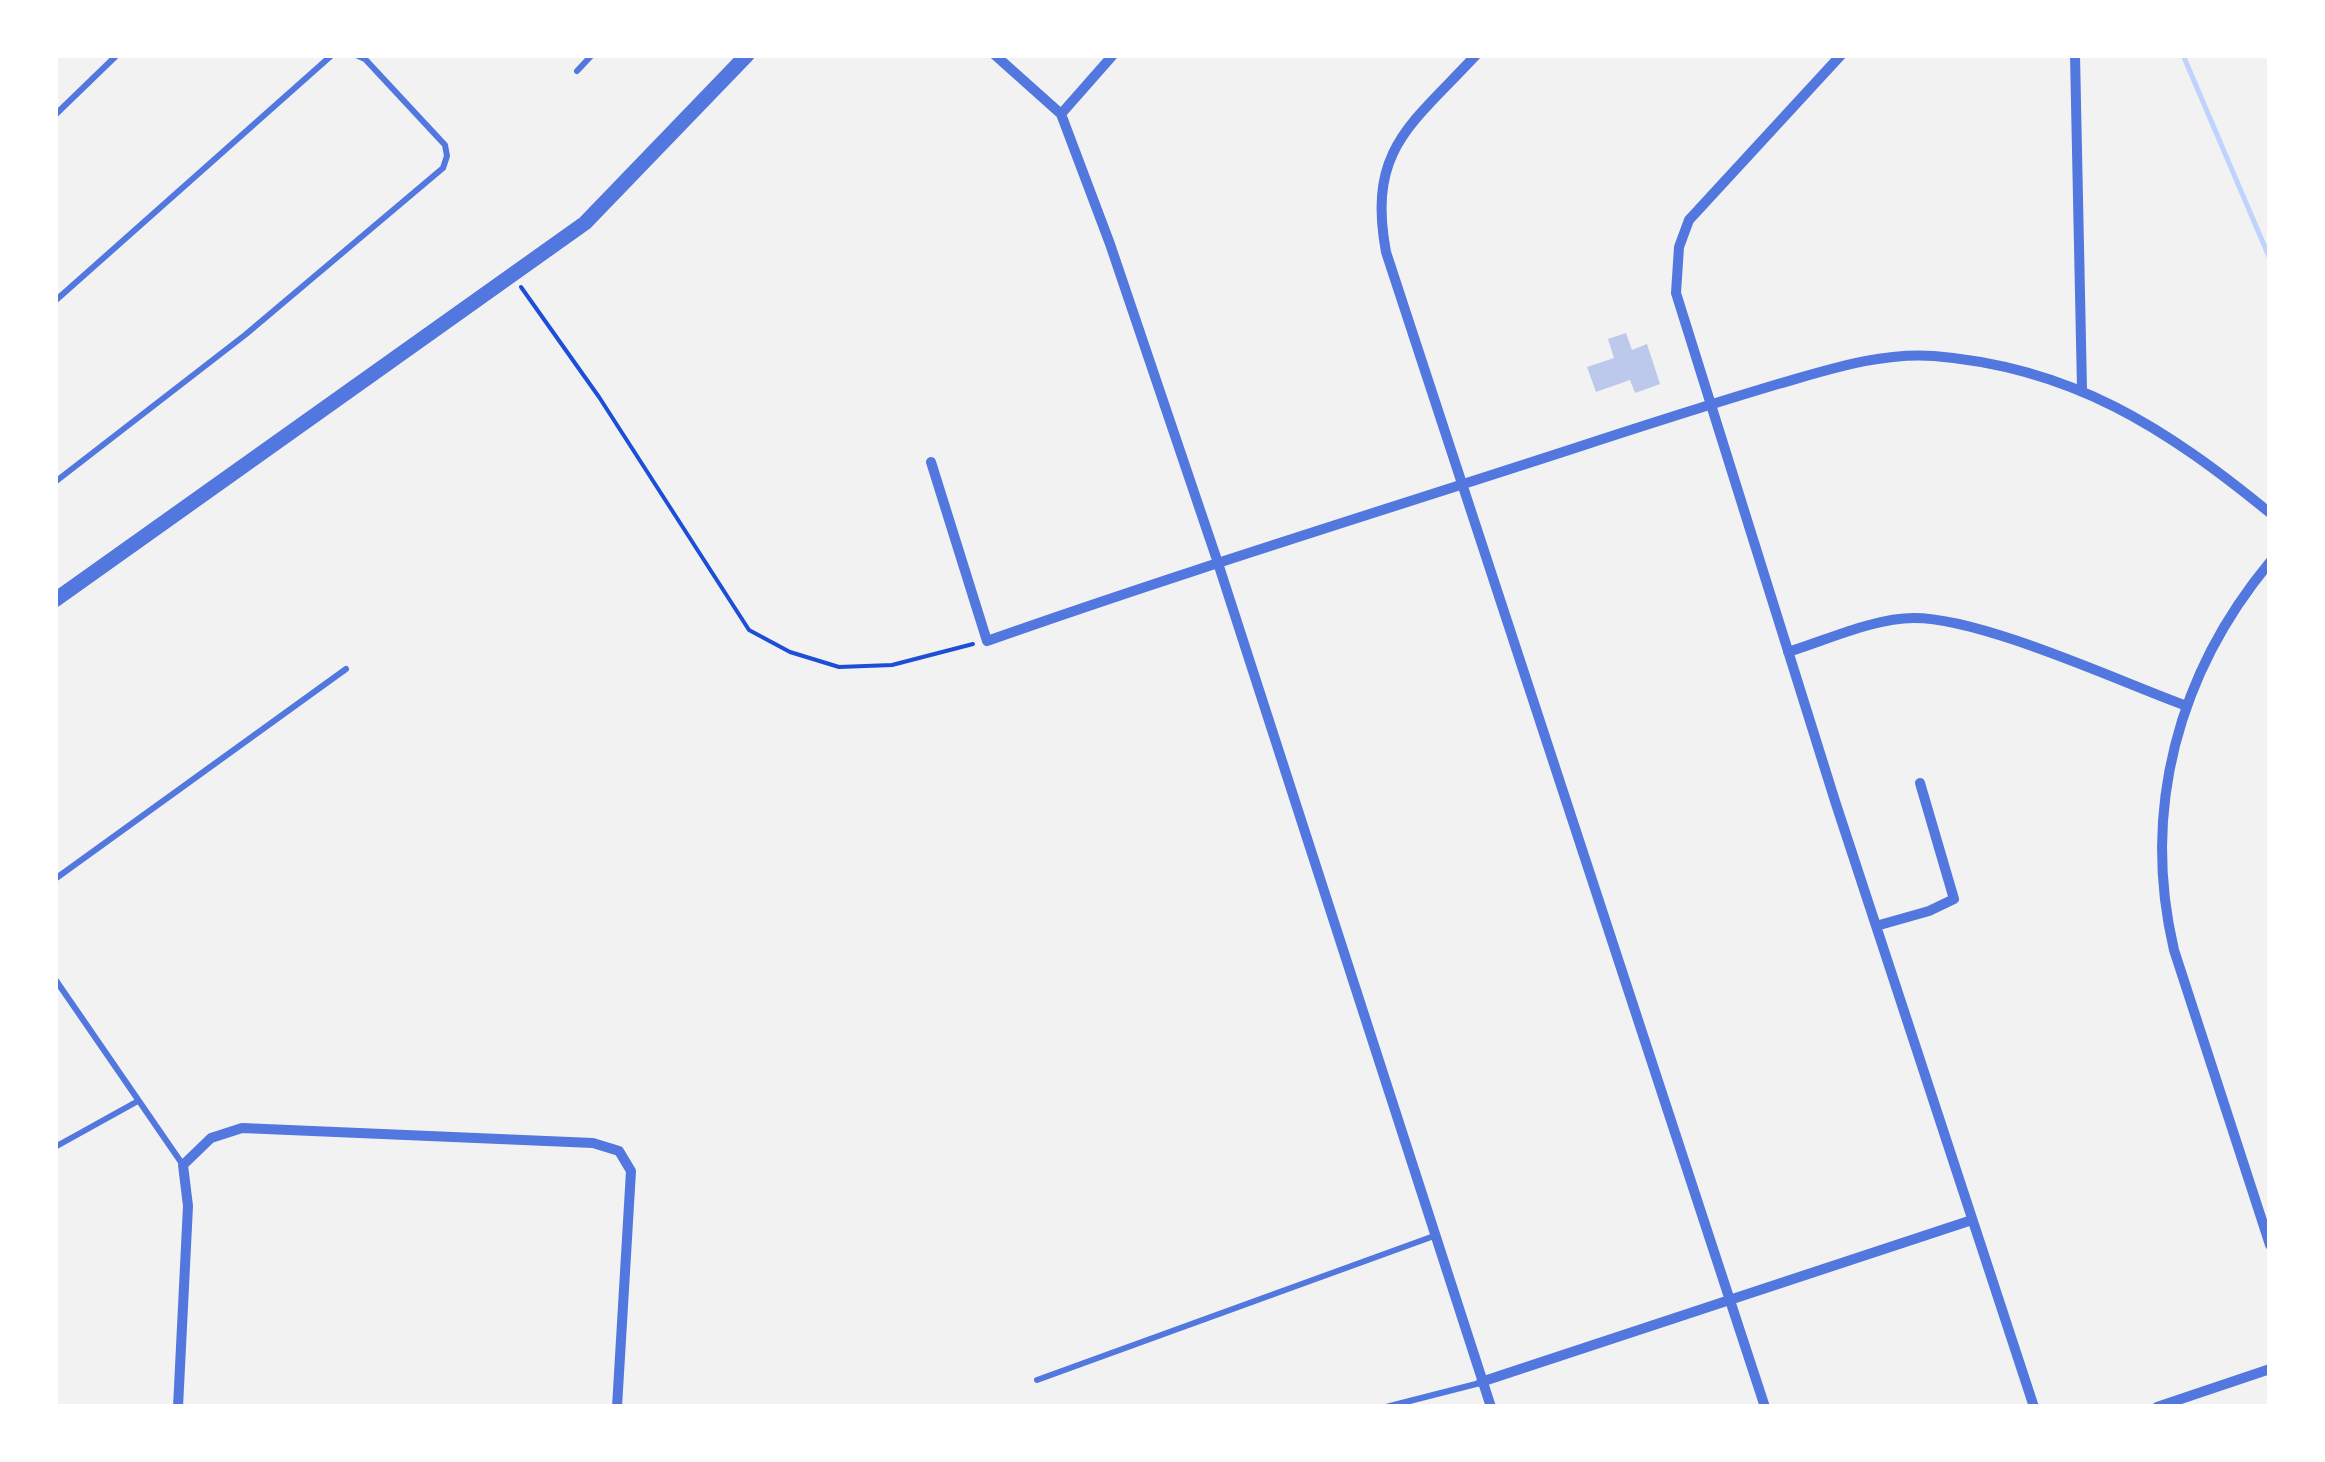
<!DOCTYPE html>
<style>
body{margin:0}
#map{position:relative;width:2325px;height:1462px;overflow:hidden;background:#f2f2f2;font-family:Poppins,sans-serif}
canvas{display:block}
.frame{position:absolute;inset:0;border:58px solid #fff;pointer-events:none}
</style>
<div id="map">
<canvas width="2325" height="1462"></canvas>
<div class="frame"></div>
</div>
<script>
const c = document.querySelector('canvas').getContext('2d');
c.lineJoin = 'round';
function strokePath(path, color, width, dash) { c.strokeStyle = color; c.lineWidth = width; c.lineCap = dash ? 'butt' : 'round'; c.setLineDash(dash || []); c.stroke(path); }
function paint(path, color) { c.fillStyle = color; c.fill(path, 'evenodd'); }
strokePath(new Path2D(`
 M2183,55L2270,259`), '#bfd3fe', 5);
paint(new Path2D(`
 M1626,333L1632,350L1647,344L1660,384L1635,393L1630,380L1596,392L1587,367L1614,358L1608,339Z`), '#bdc9ec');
strokePath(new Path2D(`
 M521,287L599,397L749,630L790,652L839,667L892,665L973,644`), '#1d4ed8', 4);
strokePath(new Path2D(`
 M577,71L592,55
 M55,115L117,55
 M55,301L332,55
 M55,482L245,335L443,168L447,156L445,145L365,59L356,55
 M55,879L346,669
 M55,979L183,1165
 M55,1147L138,1101
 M1037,1380L1434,1236
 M1386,1407L1480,1383`), '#5277de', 6);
strokePath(new Path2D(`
 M995,55L1061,114L1110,244L1217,560L1491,1407
 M1476,55C1411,125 1367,149 1386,252L1765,1407
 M1841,55L1689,220L1679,247L1676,293L1835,801L2034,1407
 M2075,55L2082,389
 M1061,114L1113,55
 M931,462L987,641C1180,573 1375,513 1569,450C1639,427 1708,405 1778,384C1828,370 1881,352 1934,356C2072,367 2166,428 2270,513
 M2270,562C2178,673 2141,810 2174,950L2270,1245
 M1788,652C1827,640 1874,618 1914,618C1982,618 2116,680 2184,705
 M1876,926L1929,911L1954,899L1920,783
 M1481,1382L1972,1220
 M178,1407L188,1206L183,1165L211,1138L242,1128L593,1143L619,1151L631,1171L617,1407
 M2157,1407L2270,1369`), '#5277de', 10);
strokePath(new Path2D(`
 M55,600L585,223L747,55`), '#5277de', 15);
</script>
